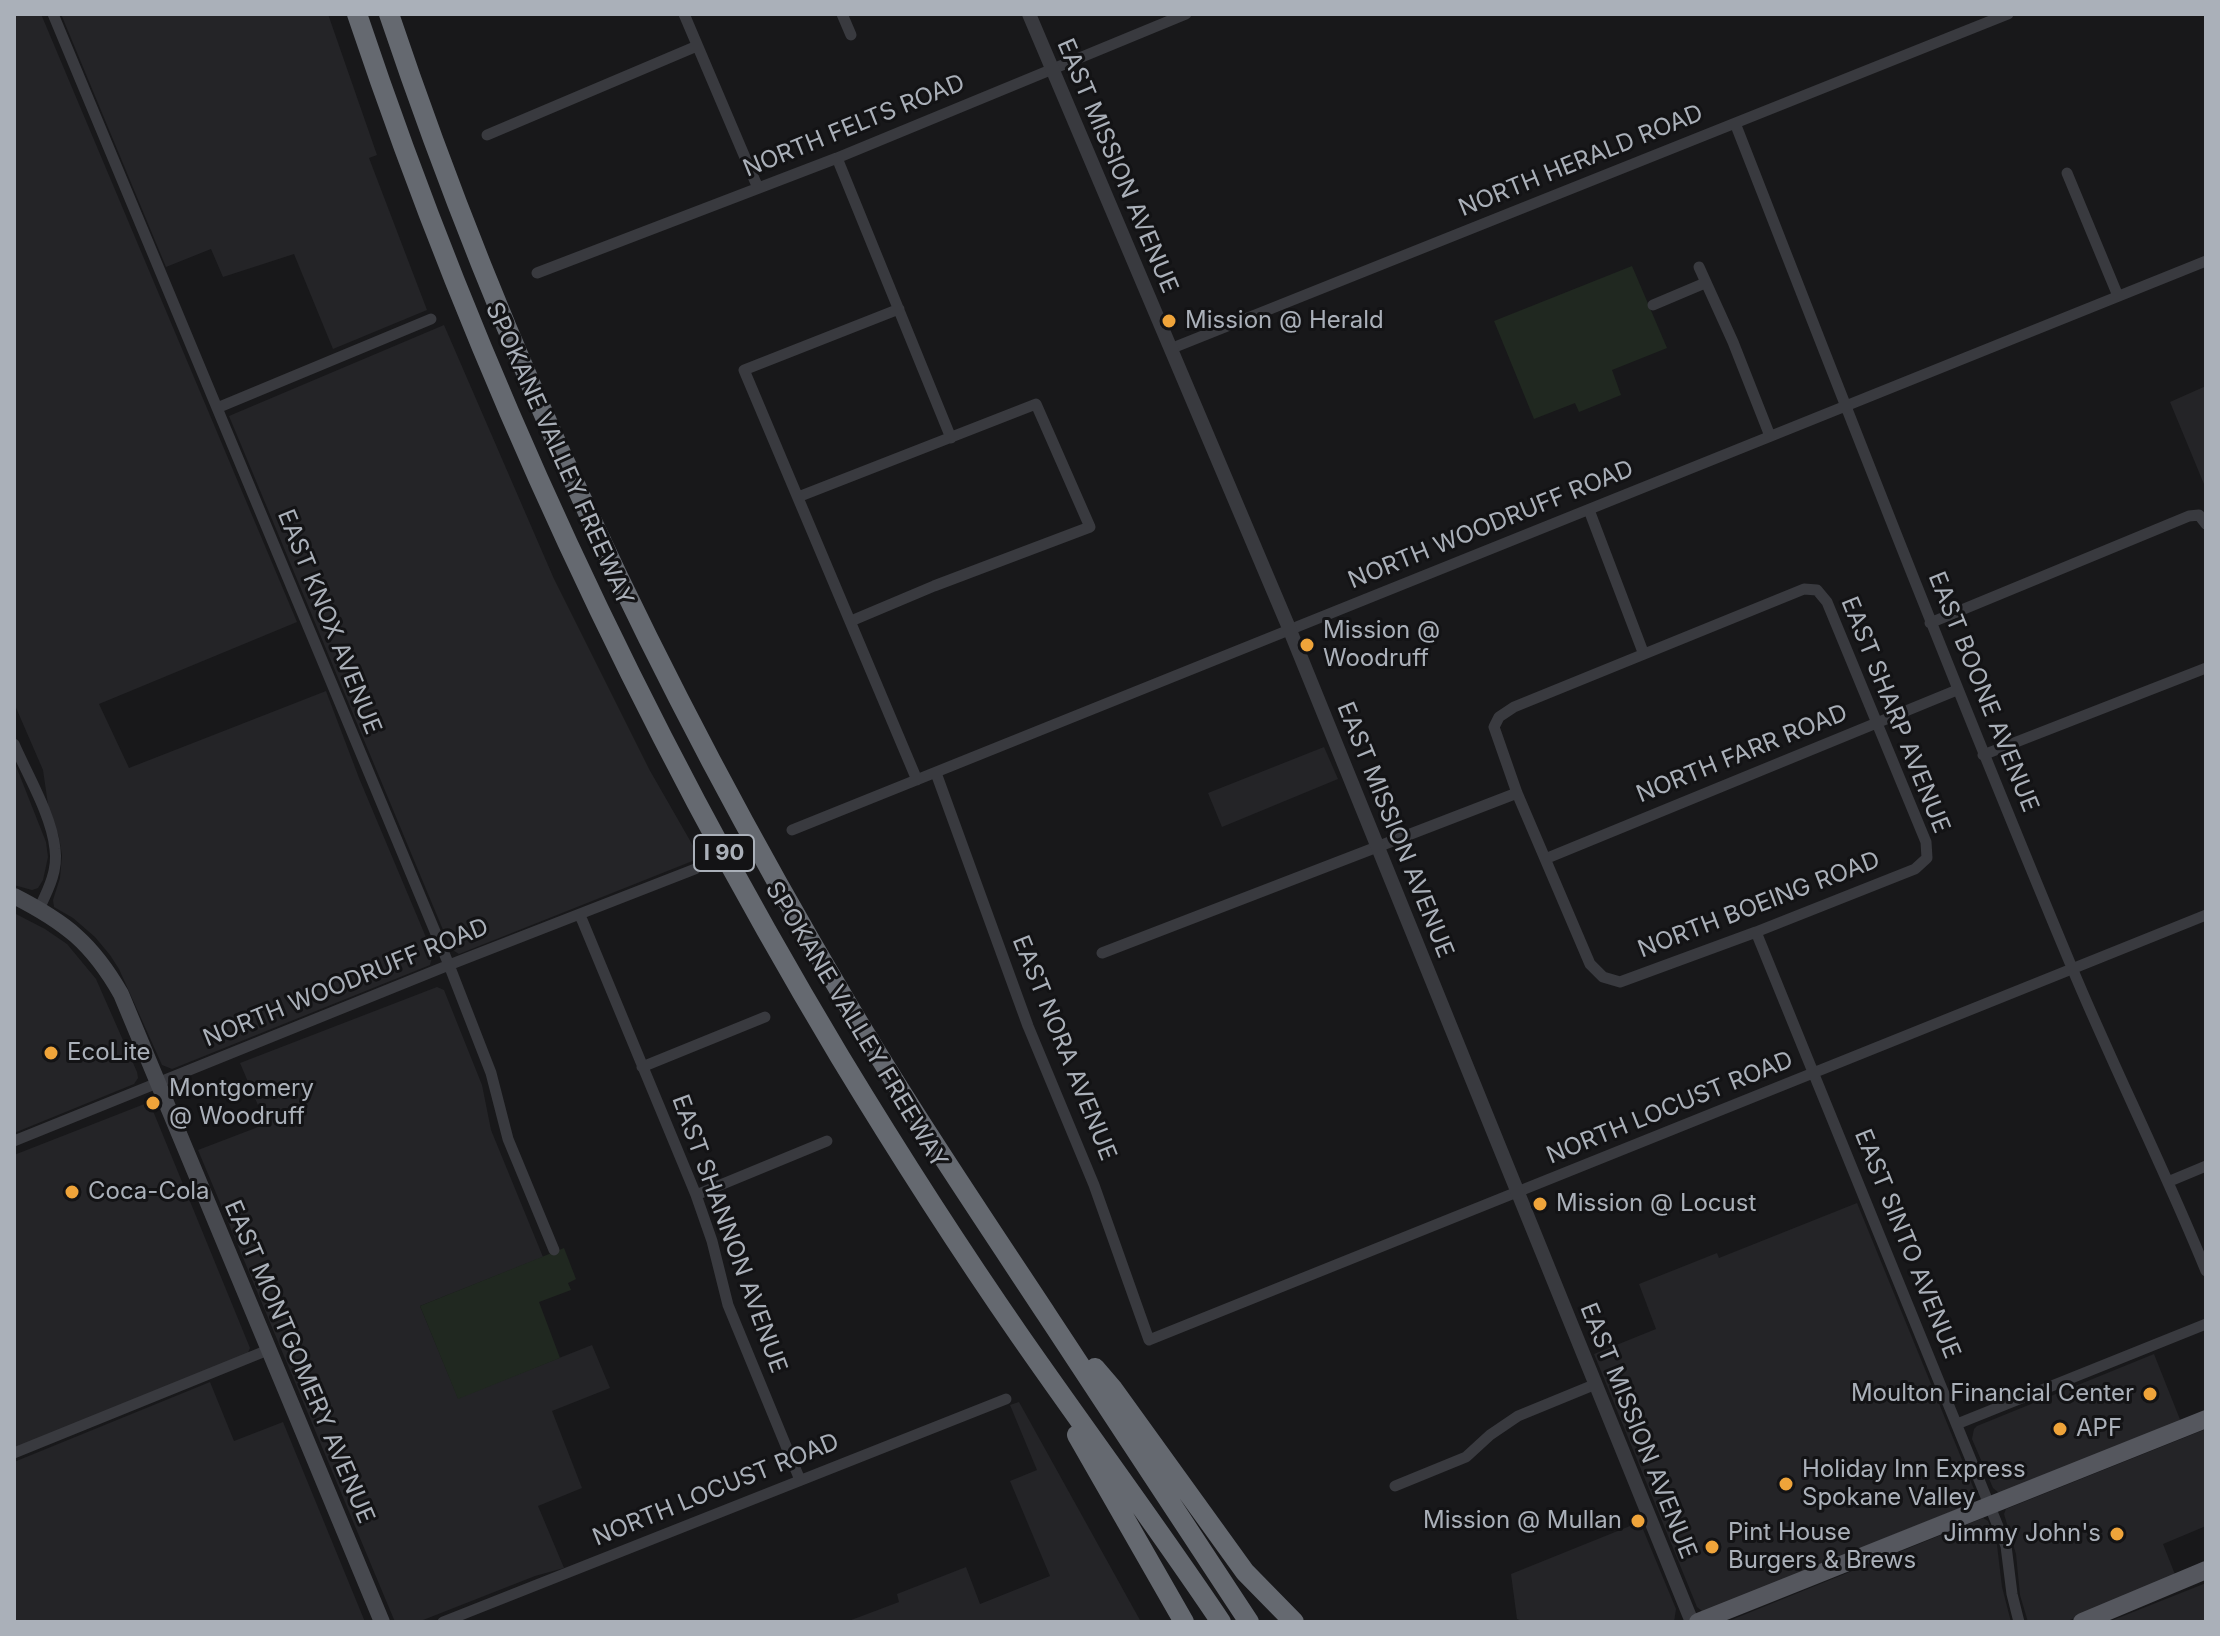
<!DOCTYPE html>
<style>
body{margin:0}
#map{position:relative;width:2220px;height:1636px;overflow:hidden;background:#18181a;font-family:Inter,sans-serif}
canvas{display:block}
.frame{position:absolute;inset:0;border:16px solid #aab0b9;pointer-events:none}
</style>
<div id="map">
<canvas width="2220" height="1636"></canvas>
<div class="frame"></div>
</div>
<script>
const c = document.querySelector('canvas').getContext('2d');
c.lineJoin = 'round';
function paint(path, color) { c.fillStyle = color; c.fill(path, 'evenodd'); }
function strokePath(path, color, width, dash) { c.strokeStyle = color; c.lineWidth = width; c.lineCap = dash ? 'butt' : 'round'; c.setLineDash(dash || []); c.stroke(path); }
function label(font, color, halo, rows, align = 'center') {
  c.font = font + ' Inter,sans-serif'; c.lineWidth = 6; c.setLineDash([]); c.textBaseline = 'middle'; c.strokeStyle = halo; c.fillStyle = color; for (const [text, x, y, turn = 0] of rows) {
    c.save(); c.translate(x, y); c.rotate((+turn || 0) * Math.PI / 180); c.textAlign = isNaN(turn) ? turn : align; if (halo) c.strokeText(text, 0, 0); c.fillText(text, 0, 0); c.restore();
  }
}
paint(new Path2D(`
 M14,14H41L297,622L99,704L129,768L326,691L359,778L433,954L430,965L172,1069L162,1065L119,969L110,955L95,937L73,918L54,907L53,900L60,878L62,855L59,837L49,811L43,770L14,703Z
 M61,14H328L377,155L369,158L427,310L333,349L294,254L223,277L211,249L166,267Z
 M444,325L554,579L649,769L700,858L459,954L451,949L229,416Z
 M2206,386V489L2170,402Z
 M1324,747L1338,779L1222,827L1208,793Z
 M14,761L46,842L48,857L43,880L38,888L32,890L14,885Z
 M14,913L45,929L67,944L96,979L137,1072L138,1078L134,1084L14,1133Z
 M437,987L444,990L482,1085L491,1130L543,1257L420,1306L458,1398L592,1345L610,1388L552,1411L582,1488L538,1506L564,1568L535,1576L418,1622H395L198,1150L266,1124L240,1063Z
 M147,1103L151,1106L250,1348L247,1355L14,1449V1155Z
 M1857,1203L1976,1494L1975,1502L1703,1612L1697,1607L1594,1354L1656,1329L1639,1284L1717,1253L1719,1258Z
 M2154,1354L2181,1422L1999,1493L1993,1488L1972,1439L1974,1429L1977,1426Z
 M210,1382L234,1441L283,1422L365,1622H14V1462Z
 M1019,1402L1141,1622H846L899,1602L897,1594L966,1567L980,1604L1050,1576L1010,1481L1037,1470L1010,1405Z
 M2206,1429V1526L2163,1544L2176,1577L2065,1622H2028L2020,1595L2016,1554L2004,1514L2006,1509Z
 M1983,1518L1988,1521L1997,1545L2002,1587L2011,1622H1726Z
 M1640,1522L1676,1609L1674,1622H1525L1517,1619L1511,1574Z
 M2206,1583V1622H2108Z`), '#242427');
paint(new Path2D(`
 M1632,266L1667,348L1612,370L1621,395L1579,412L1575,403L1534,419L1494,321Z
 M564,1248L576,1279L568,1283L571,1290L539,1302L560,1358L458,1399L420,1306Z`), '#202820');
strokePath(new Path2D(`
 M53,14L449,965L491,1073L508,1139L554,1250
 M684,14L758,188
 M842,14L851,35
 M1735,123C1845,404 1954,685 2070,963C2113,1067 2164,1167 2206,1271
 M487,135L697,46
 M837,158L951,438
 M2067,173L2118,296
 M1699,267L1733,342L1770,436
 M537,273L837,158L1186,14
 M1653,305L1705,283
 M899,309L744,370L917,780
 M1170,349L2008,14
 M217,408L431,319
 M798,497L1036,404L1090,527L934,586L851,621
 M1589,510L1643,652
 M1804,589L1817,590L1827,602L1926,842L1927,858L1915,869L1756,932L1620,982L1603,977L1590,964L1517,793L1494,727L1499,717L1514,707Z
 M1930,623L2189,516L2199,515L2206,524
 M14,744C27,774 52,816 55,849C58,871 48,890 39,909
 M1983,755L2206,668
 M936,773L1028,1026L1094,1185L1149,1340L2206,915
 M792,830L2206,261
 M1545,859L1957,690
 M580,915L696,1195L712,1241L728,1305L800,1480
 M1756,932L2006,1546L2012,1594L2019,1622
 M1102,953L1517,793
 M642,1067L765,1017
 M14,1141L449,965L695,869
 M2170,1181L2206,1166
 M696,1195L827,1141
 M1957,1424L2206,1324
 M14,1453L268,1350
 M1395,1486L1466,1457L1490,1435L1518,1416L1596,1384
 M443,1622L1006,1399`), '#393a3f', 11);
strokePath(new Path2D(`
 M1029,14L1289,628L1692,1622`), '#393a3f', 14);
strokePath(new Path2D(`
 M14,896C65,922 92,943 121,994L382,1622`), '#47494f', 16);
strokePath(new Path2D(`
 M1698,1622L2206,1419
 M2082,1622L2206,1570`), '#55575e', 18);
strokePath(new Path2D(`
 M357,14C479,378 643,728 840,1057C897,1151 957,1245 1020,1336C1086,1431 1156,1525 1221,1622
 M389,14C505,359 662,692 848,1005C911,1111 979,1212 1047,1315C1115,1417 1181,1520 1249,1622
 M1095,1368L1113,1389L1245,1572L1294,1622
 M1077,1435L1184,1622`), '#656970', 20);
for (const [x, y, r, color] of [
 [1169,321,8,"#efa43a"],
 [1307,645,8,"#efa43a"],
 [51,1053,8,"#efa43a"],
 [153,1103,8,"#efa43a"],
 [72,1192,8,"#efa43a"],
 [1540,1204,8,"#efa43a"],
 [2150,1394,8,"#efa43a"],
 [2060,1429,8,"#efa43a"],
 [1786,1484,8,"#efa43a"],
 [1638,1521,8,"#efa43a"],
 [2117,1534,8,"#efa43a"],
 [1712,1547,8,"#efa43a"]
]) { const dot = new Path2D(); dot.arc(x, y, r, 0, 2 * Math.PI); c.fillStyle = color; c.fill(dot); strokePath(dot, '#131315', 3); }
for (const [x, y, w] of [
 [724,853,60]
]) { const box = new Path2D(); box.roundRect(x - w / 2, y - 18, w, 36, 6); c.fillStyle = '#131315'; c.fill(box); strokePath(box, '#aab0b9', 2); }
label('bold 22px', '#aab0b9', null, [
 ["I 90",724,853]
]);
label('24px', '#aab0b9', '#131315', [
 ["NORTH FELTS ROAD",854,126,-22],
 ["NORTH HERALD ROAD",1581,161,-22],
 ["EAST MISSION AVENUE",1117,166,67],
 ["SPOKANE VALLEY FREEWAY",559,454,66],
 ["NORTH WOODRUFF ROAD",1491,525,-22],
 ["EAST KNOX AVENUE",329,622,68],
 ["EAST BOONE AVENUE",1983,692,68],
 ["EAST SHARP AVENUE",1895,715,68],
 ["NORTH FARR ROAD",1742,754,-22],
 ["EAST MISSION AVENUE",1395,830,68],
 ["NORTH BOEING ROAD",1759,905,-21],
 ["NORTH WOODRUFF ROAD",346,983,-22],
 ["SPOKANE VALLEY FREEWAY",856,1025,59],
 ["EAST NORA AVENUE",1064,1048,68],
 ["NORTH LOCUST ROAD",1670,1108,-22],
 ["EAST SHANNON AVENUE",729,1234,70],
 ["EAST SINTO AVENUE",1907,1244,68],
 ["EAST MONTGOMERY AVENUE",299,1362,67],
 ["EAST MISSION AVENUE",1638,1431,68],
 ["NORTH LOCUST ROAD",716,1490,-22]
]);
label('24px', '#aab0b9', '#131315', [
 ["Mission @ Herald",1185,321],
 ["Mission @",1323,631],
 ["Woodruff",1323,659],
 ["EcoLite",67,1053],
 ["Montgomery",169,1089],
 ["@ Woodruff",169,1117],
 ["Coca-Cola",88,1192],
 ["Mission @ Locust",1556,1204],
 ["Moulton Financial Center",2134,1394,"right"],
 ["APF",2076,1429],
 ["Holiday Inn Express",1802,1470],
 ["Spokane Valley",1802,1498],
 ["Mission @ Mullan",1622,1521,"right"],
 ["Pint House",1728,1533],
 ["Burgers & Brews",1728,1561],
 ["Jimmy John's",2101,1534,"right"]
], 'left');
</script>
